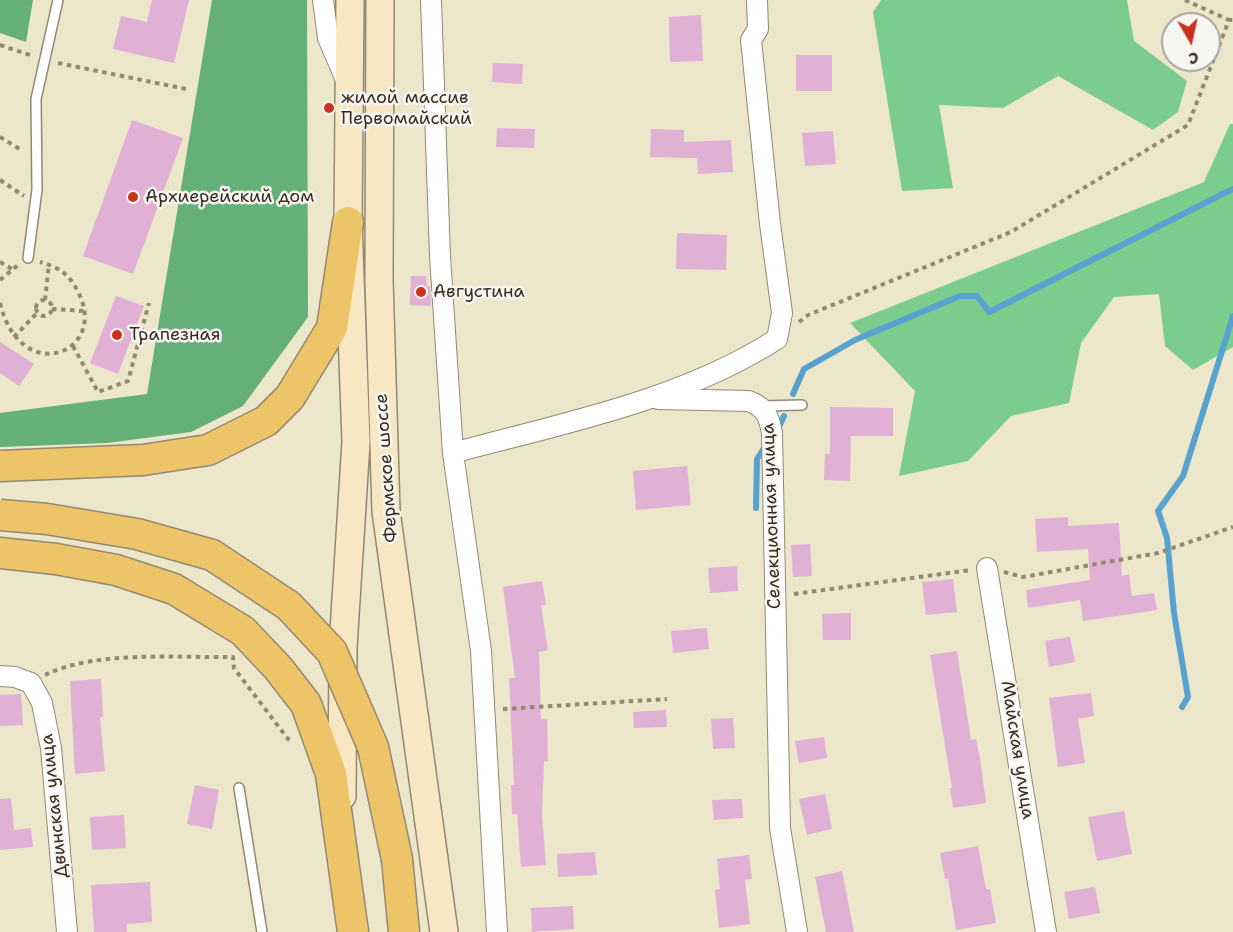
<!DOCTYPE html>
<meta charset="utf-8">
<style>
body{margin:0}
#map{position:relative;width:1233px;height:932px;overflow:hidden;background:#ece6ca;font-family:"Shantell Sans",sans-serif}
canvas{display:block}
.north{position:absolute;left:1161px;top:12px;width:60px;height:60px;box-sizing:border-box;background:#f6f6f2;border:2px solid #aba49d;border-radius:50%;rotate:171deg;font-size:16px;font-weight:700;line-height:24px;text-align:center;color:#3b2a1e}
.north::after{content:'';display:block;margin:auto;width:21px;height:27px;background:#c8321e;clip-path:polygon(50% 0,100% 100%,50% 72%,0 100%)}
</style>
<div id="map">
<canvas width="1233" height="932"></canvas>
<div class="north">С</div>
</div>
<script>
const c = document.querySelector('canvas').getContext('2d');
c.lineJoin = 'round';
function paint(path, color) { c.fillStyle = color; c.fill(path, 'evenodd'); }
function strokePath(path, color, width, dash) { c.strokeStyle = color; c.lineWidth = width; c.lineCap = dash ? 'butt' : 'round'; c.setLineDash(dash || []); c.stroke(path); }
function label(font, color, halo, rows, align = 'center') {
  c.font = font + ' "Shantell Sans",sans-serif'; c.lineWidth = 5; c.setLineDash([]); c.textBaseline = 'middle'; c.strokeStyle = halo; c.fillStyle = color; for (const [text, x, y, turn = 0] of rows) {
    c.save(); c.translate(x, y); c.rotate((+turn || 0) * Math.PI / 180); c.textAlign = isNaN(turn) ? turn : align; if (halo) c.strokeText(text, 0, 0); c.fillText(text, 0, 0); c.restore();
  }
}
paint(new Path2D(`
 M881,0H1127L1134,41L1187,81L1178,112L1153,130L1058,76L1003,108L939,105L953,188L902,191L873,12Z
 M1230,124H1233V347L1193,370L1165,346L1159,294L1114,297L1081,343L1069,403L1011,416L968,461L899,476L915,391L850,323L1204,182Z`), '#7bcc8d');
paint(new Path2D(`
 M0,0H33L26,42L0,33Z
 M212,0H307L308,317L243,406L191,432L107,443L0,447V413L147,394Z`), '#64b078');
strokePath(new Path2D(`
 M793,394L804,369L855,340L960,296H977L989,312L1233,189
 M778,429L784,416
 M756,508L757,459L766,445
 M1182,707L1188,697L1174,613L1167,538L1158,511L1183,476L1233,316`), '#58a2cf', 6);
paint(new Path2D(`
 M152,0H189L174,63L113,49L121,16L147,22Z
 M701,15L703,61L670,62L669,17Z
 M796,55H832V91H796Z
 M493,63L523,64L522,84L492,82Z
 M132,120L183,138L133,274L83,256Z
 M497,128L535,129L534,148L496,147Z
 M651,129L684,130V142L731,140L733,172L698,174L697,158L650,157Z
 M833,131L836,164L805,166L802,133Z
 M677,233L727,235L726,270L676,269Z
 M411,276H426L427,286H430L431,306L410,305Z
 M116,296L144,306L118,374L90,363Z
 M0,342L34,364L19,386L0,373Z
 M830,407L893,408V436H851L850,481L824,480L825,454H830Z
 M687,466L691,505L636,510L633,471Z
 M1068,517V526L1119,523L1122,576L1129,574L1132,596L1154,593L1157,610L1083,621L1080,600L1028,608L1026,590L1090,580L1088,549L1037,552L1035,519Z
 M810,544L812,576L793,577L791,545Z
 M737,566L738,591L710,593L708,568Z
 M953,579L957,612L926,615L922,582Z
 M542,581L546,605H541L548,650L539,652L541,719H547L548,761H544L542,814L546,865L521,867L517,814H512L511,785H514L509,678H515L503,587Z
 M851,613V640H823L822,614Z
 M707,628L709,649L673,653L671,631Z
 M1070,637L1075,662L1049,667L1045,641Z
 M957,651L971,740L976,739L980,758L986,803L953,808L950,788H952L930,655Z
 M101,679L103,717H100L105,771L75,774L70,681Z
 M1091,693L1094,716L1078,719L1085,763L1058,767L1049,698Z
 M21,694L23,725L0,726V695Z
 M666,710L667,727L634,728L633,712Z
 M733,718L735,748L713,749L711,719Z
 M824,737L827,758L799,763L795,741Z
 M195,785L219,790L212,829L187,824Z
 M825,794L832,829L807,835L799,799Z
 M11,798L14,830L31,828L33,847L0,850V799Z
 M742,799L743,818L714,820L712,800Z
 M1124,811L1132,854L1097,861L1088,817Z
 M124,815L126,848L92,850L90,817Z
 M978,846L986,889H990L996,923L956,930L948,879H945L940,853Z
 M595,852L597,875L558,877L557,854Z
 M749,855L752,879L745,880L750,924L719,928L715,890L720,889L717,859Z
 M842,871L854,932H826L815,877Z
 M150,882L152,922L127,924V932H94L91,885Z
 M1095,887L1100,913L1069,919L1064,892Z
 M573,906L574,929L532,932L531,908Z`), '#e1b0d5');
const lane = new Path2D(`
 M28,258L37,190L36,99L58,0
 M762,406L802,405
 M239,788L262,932`);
const street = new Path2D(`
 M323,0L328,38L346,80
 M431,0L440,256L453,453L481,651L497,932
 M658,399L749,401C766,408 769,416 772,433L780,828L797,932
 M453,453C563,423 680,401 777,339L782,313L770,224L751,40L758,29L757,0
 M987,568L1046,932
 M0,676L15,677L31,683L42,703L51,748L67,932`);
const secondary = new Path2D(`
 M380,0L379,280L386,511L444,932
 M342,796L343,647L356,442L348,222L350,0`);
const primary = new Path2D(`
 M0,466L143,460L208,450L266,421L290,397L332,328L348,222
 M0,553L56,559L116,570L174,589L243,631L278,668L306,704L331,774L353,932
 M397,859L404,932`);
strokePath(lane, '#948874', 12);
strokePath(street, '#948874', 22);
strokePath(secondary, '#948874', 30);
strokePath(primary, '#948874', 33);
strokePath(new Path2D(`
 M1185,0L1229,20
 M0,45L33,56
 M58,63L186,89
 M0,137L23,151
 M0,180L24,196
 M0,262L12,269
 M0,280L18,265
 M45,300L49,264
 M36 308a8 8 0 1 1 16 0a8 8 0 1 1-16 0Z
 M0,303C21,389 110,352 78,292C70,275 59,267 40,262
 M52,309L85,311
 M799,322L808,315L1011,232L1188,125L1229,20H1233
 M14,337L37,313
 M73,346L98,392L128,381L149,303
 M1004,572L1023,577L1158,553L1233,527
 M794,594L971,570
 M45,675C96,650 176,658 233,657L234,668L288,739L293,741
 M503,709L667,699`), '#948874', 4, [4.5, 4.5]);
strokePath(lane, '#fff', 9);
strokePath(street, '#fff', 20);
strokePath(secondary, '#f8e7c3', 27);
strokePath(primary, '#eec469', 30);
const primaryBridge = new Path2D(`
 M0,515L47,519L137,534L212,555L289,606L332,652L373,747L397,859`);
strokePath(primaryBridge, '#948874', 33, []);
strokePath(primaryBridge, '#eec469', 30);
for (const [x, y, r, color] of [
 [329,108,6,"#c8321e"],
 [133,197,6,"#c8321e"],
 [421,292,6,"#c8321e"],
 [117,335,6,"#c8321e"]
]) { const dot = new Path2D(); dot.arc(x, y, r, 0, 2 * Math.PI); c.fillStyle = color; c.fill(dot); strokePath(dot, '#f6f6f2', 2); }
label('18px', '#3b2a1e', '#f6f6f2', [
 ["жилой массив",341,98],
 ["Первомайский",341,119],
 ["Архиерейский дом",145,197],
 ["Августина",433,292],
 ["Трапезная",129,335]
], 'left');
label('18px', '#3b2a1e', '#f6f6f2', [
 ["Фермское шоссе",387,468,-94],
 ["Селекционная улица",772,516,-92],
 ["Майская улица",1017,750,81],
 ["Двинская улица",55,806,-96]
]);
</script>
